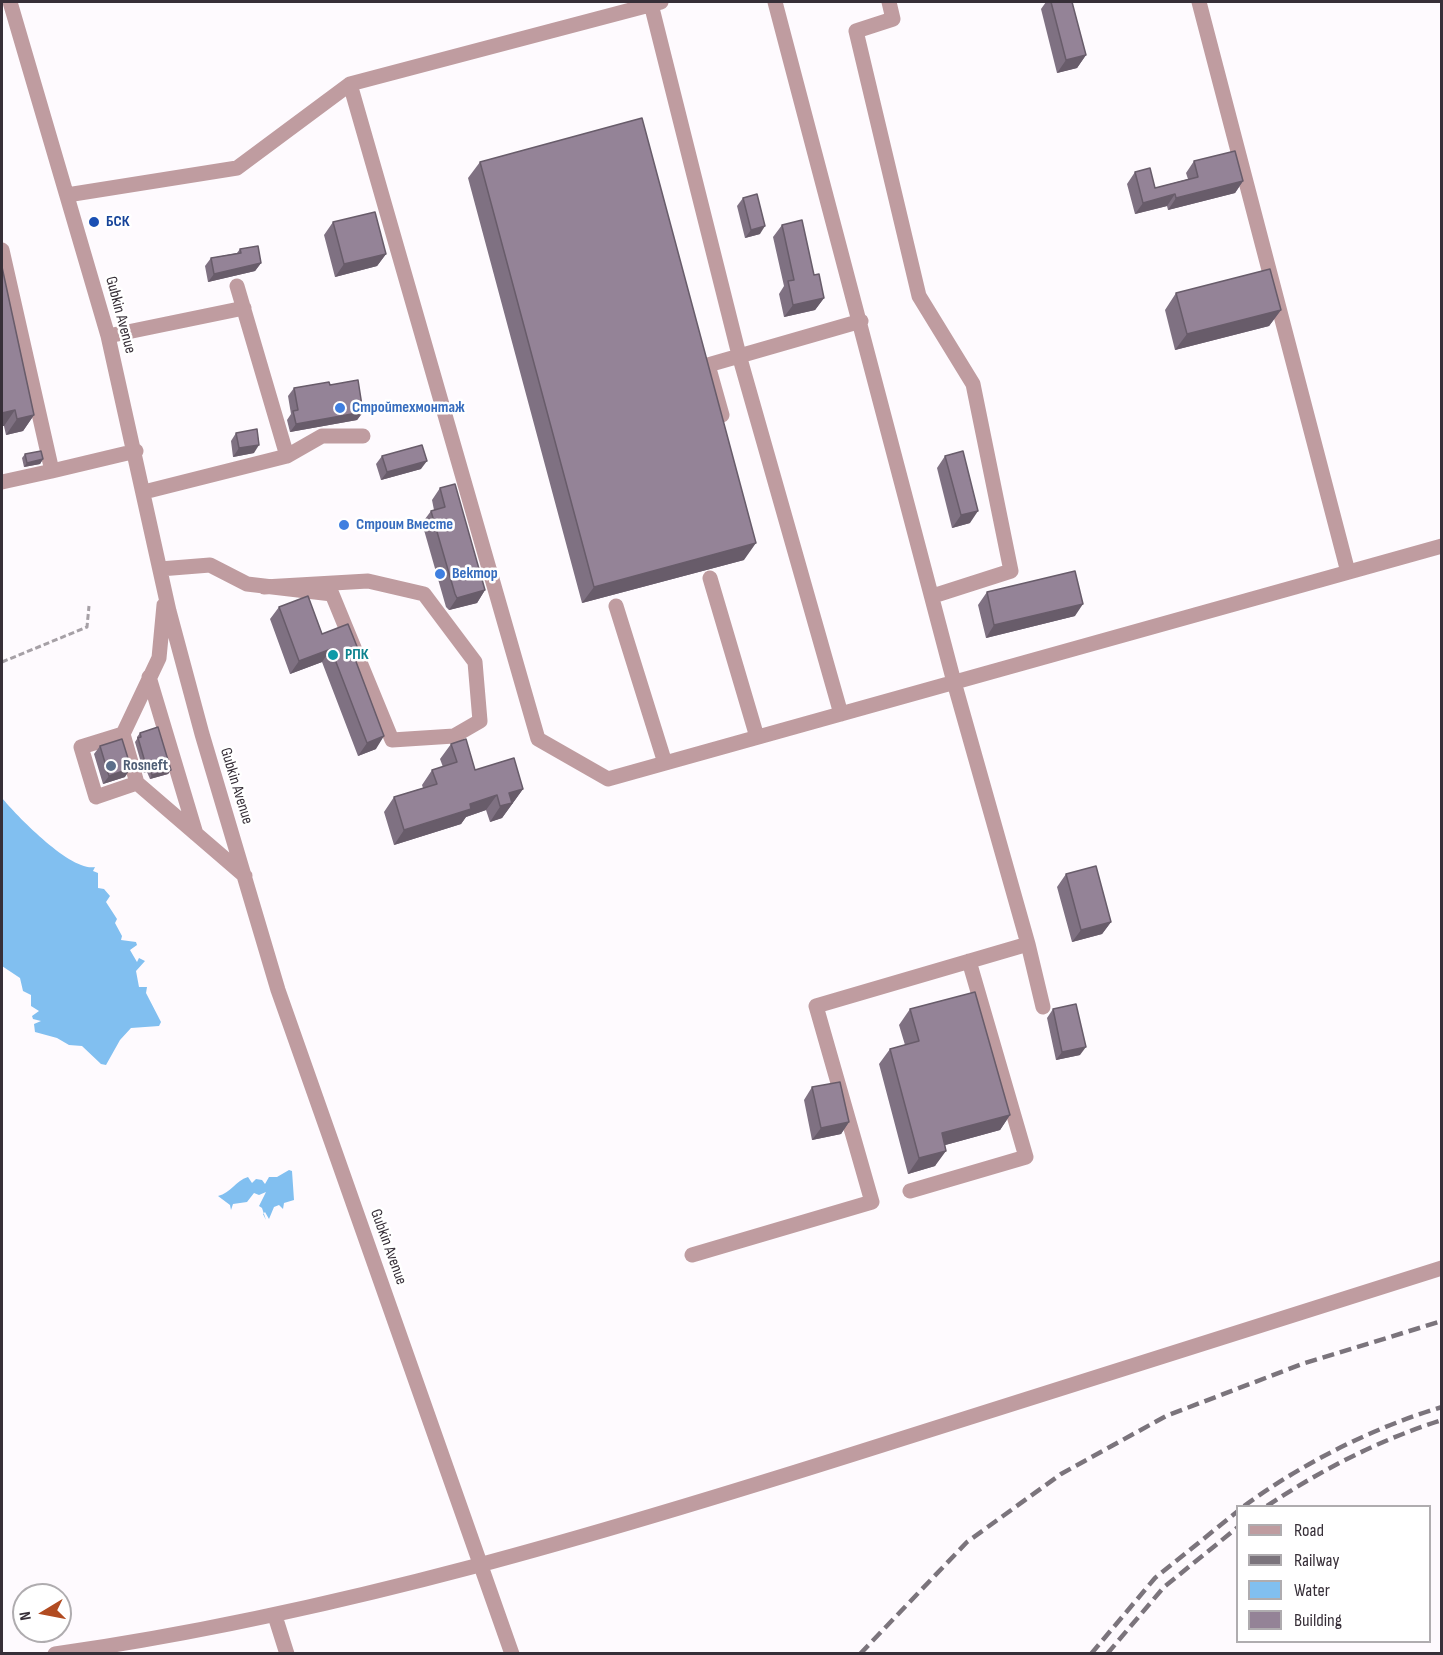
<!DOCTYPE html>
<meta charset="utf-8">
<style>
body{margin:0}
#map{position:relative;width:1443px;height:1655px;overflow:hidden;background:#fefafe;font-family:"Sofia Sans Condensed",sans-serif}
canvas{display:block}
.frame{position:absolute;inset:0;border:3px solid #372f38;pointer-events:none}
.legend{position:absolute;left:1236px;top:1505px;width:195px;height:138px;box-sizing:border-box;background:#fff;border:2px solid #afacaf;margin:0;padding:8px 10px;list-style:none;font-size:18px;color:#372f38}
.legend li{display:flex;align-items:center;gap:12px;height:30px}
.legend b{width:30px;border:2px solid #afacaf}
.north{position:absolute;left:12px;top:1583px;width:60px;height:60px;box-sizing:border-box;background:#fff;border:2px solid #afacaf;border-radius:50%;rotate:260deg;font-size:16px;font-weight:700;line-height:24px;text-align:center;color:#372f38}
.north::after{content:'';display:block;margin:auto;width:21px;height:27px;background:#b14b21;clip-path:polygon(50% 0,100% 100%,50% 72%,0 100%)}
</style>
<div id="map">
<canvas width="1443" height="1655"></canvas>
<div class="frame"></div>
<ul class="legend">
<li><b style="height:8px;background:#bf9ca0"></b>Road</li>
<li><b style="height:8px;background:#7b747c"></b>Railway</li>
<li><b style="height:16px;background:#81bff0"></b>Water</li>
<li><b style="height:16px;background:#948397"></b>Building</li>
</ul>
<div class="north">N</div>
</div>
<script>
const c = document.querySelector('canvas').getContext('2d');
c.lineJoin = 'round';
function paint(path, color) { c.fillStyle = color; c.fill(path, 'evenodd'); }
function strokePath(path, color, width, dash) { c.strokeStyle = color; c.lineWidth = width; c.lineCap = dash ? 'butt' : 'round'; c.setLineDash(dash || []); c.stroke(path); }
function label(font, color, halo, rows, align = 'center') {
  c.font = font + ' "Sofia Sans Condensed",sans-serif'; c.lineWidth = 5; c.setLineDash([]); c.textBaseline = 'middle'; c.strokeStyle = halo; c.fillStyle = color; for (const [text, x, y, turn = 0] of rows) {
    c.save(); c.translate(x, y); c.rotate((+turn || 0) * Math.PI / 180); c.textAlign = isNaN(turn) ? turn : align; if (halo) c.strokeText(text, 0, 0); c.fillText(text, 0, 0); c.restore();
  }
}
paint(new Path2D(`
 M2,798C17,816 71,872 95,867L93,871L98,873V888L104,889L110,896L106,902L117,919L115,923L122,936L121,940L136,942L137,945L130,950L137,962L139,958L145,961L136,971L139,987H147L146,993L161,1022L159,1026L131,1028L120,1040L106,1065L101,1064L82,1046L69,1045L57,1038L35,1032L34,1024L41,1021L33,1019L32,1016L39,1011L31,1006V995L23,991L20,978L2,966Z
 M289,1170L292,1171L294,1200L284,1203L283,1209L279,1205L274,1207L269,1219L265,1212L263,1214L266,1220L262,1208L259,1206L266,1192L259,1195L254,1193L247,1202L233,1204L231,1210L230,1205L218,1196C231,1193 235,1181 248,1177L252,1183L256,1179L262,1180L265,1184L269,1177H277Z`), '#81bff0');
strokePath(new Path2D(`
 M2,662L87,627L89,606`), '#a6a0a6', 3, [6, 3]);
strokePath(new Path2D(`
 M10,2L108,336L169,611L202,734L278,990L512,1654
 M775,2L954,682L1028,944L1043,1007
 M889,2L893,19L856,31L919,296L973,384L1011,571L933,596
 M1199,2L1348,572
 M651,4L739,355L841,714
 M350,84L538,739L608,779L1442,546
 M67,195L237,168L350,84L661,2
 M2,250L52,471L2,482
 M237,286L287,456
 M108,336L244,308
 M722,415L708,365L861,321
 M52,471L136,451
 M144,492L287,456L322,436H363
 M160,569L210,565L247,584L332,594L392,740L454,736L480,721L475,662L424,594L368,581L264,587
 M710,578L757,737
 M164,605L159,658L123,734L81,747L96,797L137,783L245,876
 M616,606L665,763
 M149,677L196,834
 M123,734L137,783
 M910,1191L1026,1157L969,961
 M692,1255L872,1202L816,1006L1028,944
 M275,1616L287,1654
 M55,1654C337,1614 611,1531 882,1445C1069,1386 1255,1327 1442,1268`), '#bf9ca0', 15);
strokePath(new Path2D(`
 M1244,1506C1303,1463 1372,1428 1442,1407
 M1267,1506C1321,1470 1379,1440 1442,1420
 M860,1654L967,1542L1061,1474L1166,1416L1302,1364L1442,1321
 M1091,1654L1155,1578L1238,1511
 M1107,1654L1164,1587L1238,1527`), '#7b747c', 4.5, [12, 6]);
paint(new Path2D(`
 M1046,2H1072L1086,55L1077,68L1057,73L1041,9Z
 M1194,161L1243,181L1235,193L1168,210L1167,206L1135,214L1127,184L1135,172L1155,188L1188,179L1186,173Z
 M480,162L744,560L582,603L468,178Z
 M743,198L760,234L745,238L737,206Z
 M333,222L386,254L377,266L335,277L324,235Z
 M782,225L814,275L824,298L815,310L784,317L779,294L784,286L773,237Z
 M240,249L261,263L255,271L208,282L205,266L211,258L237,253Z
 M2,267L34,415L23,431L6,435L4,426Z
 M1176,293L1281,310L1269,326L1175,350L1165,310Z
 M330,385L363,412L357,420L290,432L287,420L291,414L288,396L294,388Z
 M236,433L254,453L233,457L231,441Z
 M25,454L43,459L40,464L24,467L22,458Z
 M382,456L421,469L381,480L376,464Z
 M945,456L970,523L952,528L937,468Z
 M440,488L485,590L477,603L449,610L446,607L422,523L431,511L434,510L432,500Z
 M987,592L1075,616L986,638L978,605Z
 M279,607L322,634L358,649L353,655L376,749L358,756L322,662L290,674L270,619Z
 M140,733L171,770L168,774L150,779L147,772L144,773L135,742L137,739V737Z
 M451,744L475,770L523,789L502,818L490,822L486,810L466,817L461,824L394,845L384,812L394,797L423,788L422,785L432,770L443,767L440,759Z
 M100,746L125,777L103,784L94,754Z
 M1066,874L1111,922L1102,934L1072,942L1057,887Z
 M910,1009L1010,1115L1000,1130L945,1145L935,1166L908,1174L879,1064L890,1049L905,1045L899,1025Z
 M1053,1009L1080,1055L1056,1060L1047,1018Z
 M812,1087L849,1122L841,1134L812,1140L804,1100Z`), '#7f7182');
paint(new Path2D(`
 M1086,55L1077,68L1057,73L1066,60Z
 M1243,181L1235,193L1168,210L1176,198Z
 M1175,194L1167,206L1135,214L1143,203Z
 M765,226L760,234L745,238L751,230Z
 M386,254L377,266L335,277L344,264Z
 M261,263L255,271L208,282L214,274Z
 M824,298L815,310L784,317L793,305Z
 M1281,310L1269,326L1175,350L1187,334Z
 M15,410L4,426H2V413Z
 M363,412L357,420L290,432L296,424Z
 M34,415L23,431L6,435L17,419Z
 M259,445L254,453L233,457L239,448Z
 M43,459L40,464L24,467L27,463Z
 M427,461L421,469L381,480L387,472Z
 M978,511L970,523L952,528L961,515Z
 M756,543L744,560L582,603L594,587Z
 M485,590L477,603L449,610L457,598Z
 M1083,604L1075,616L986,638L994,625Z
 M331,649L322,662L290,674L299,661Z
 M384,736L376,749L358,756L367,743Z
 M131,768L125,777L103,784L109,776Z
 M171,770L168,774L150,779L152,775Z
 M523,789L502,818L490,822L509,793Z
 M497,795L486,810L466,817L461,824L394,845L404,830L470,804Z
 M1111,922L1102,934L1072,942L1081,930Z
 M1086,1047L1080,1055L1056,1060L1062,1052Z
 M1010,1115L1000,1130L931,1149L942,1133Z
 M849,1122L841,1134L812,1140L821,1128Z
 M946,1151L935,1166L908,1174L919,1158Z`), '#685c6a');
const building = new Path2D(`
 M1051,2H1072L1086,55L1066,60Z
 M642,118L756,543L594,587L480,162Z
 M1235,151L1243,181L1176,198L1175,194L1143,203L1135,172L1150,168L1155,188L1198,177L1194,161Z
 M757,194L765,226L751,230L743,198Z
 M375,212L386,254L344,264L333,222Z
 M802,220L814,275L819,274L824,298L793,305L788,281L794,280L782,225Z
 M258,246L261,263L214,274L211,258L241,253L240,249Z
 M2,267L34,415L17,419L15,410L2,413Z
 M1270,269L1281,310L1187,334L1176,293Z
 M358,380L363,412L296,424L293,411L298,410L294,388L329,382L330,385Z
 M257,429L259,445L239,448L236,433Z
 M422,445L427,461L387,472L382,456Z
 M41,451L43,459L27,463L25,454Z
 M963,451L978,511L961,515L945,456Z
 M455,484L485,590L457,598L455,594L431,511L445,507L440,488Z
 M1075,571L1083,604L994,625L987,592Z
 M308,596L322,634L348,624L358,649L352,651L384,736L367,743L331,649L299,661L279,607Z
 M158,727L171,770L152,775L150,768L147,769L138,738L141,737L140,733Z
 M122,739L131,768L109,776L100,746Z
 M466,739L475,770L514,758L523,789L509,793L512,803L500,806L497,795L470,804L471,809L404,830L394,797L437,784L432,770L457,762L451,744Z
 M1096,866L1111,922L1081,930L1066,874Z
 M975,992L1010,1115L942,1133L946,1151L919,1158L890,1049L919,1041L910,1009Z
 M1076,1004L1086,1047L1062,1052L1053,1009Z
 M840,1082L849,1122L821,1128L812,1087Z`);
paint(building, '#948397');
strokePath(building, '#685c6a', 1.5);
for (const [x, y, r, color] of [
 [94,222,6,"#1a4fb4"],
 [340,408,6,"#3f7fe0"],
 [344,525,6,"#3f7fe0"],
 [440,574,6,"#3f7fe0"],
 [333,655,6,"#0f9aa8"],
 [111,766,6,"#5c6f8a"]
]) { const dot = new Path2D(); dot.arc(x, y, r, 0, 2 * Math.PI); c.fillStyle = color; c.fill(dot); strokePath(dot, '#fff', 2); }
label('bold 16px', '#164399', '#fff', [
 ["БСК",106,222]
], 'left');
label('16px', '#372f38', '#fff', [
 ["Gubkin Avenue",120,315,75],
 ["Gubkin Avenue",236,786,73],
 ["Gubkin Avenue",388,1247,70]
]);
label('bold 16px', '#366cbe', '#fff', [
 ["Стройтехмонтаж",352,408],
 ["Строим Вместе",356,525],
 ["Вектор",452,574]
], 'left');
label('bold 16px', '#0d838f', '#fff', [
 ["РПК",345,655]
], 'left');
label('bold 16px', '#4e5e75', '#fff', [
 ["Rosneft",123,766]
], 'left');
</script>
